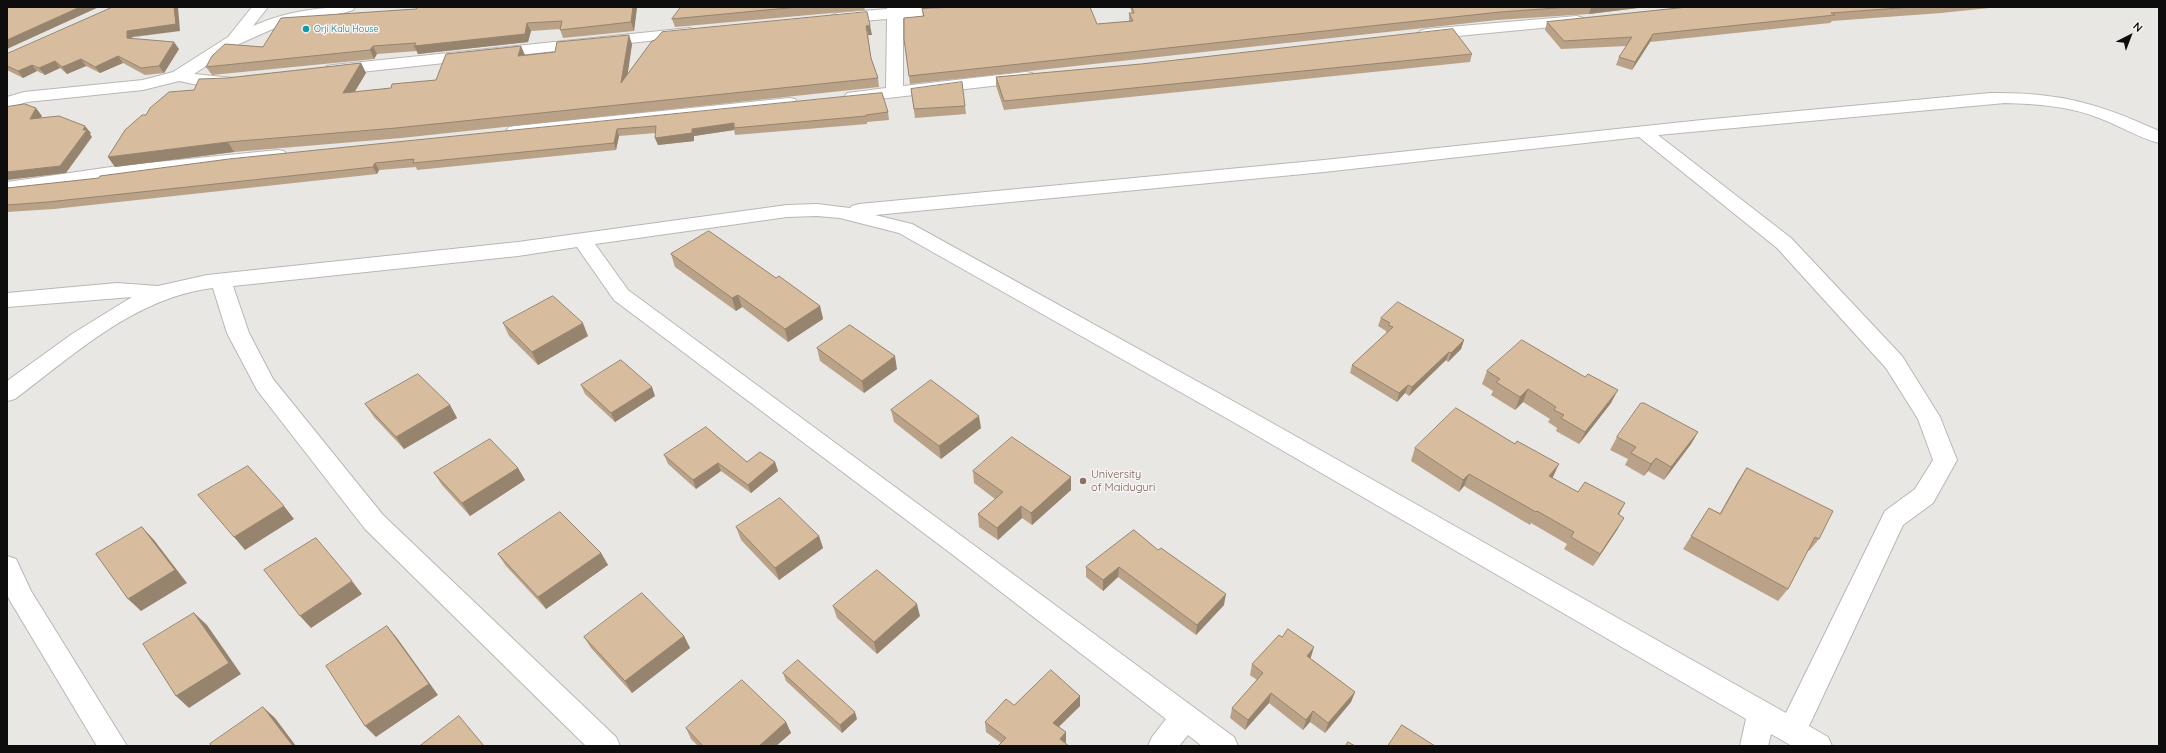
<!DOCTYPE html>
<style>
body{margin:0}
#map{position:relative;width:2166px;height:753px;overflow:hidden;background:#e9e7e4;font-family:Quicksand,sans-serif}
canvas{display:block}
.frame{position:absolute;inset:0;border:8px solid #0e0d0d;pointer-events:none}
.north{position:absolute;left:2110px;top:16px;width:40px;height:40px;-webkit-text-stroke:3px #f7f4f2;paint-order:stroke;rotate:42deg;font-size:11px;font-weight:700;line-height:16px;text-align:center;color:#0e0d0d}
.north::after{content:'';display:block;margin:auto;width:14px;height:18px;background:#0e0d0d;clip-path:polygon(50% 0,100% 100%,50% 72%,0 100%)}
</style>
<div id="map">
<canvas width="2166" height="753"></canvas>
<div class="frame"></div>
<div class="north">N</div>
</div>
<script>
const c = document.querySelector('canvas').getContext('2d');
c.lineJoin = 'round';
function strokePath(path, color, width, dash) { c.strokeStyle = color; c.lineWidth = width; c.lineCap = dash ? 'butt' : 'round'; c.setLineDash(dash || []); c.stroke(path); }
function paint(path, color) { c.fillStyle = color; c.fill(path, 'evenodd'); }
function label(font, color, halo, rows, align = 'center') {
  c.font = font + ' Quicksand,sans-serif'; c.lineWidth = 3; c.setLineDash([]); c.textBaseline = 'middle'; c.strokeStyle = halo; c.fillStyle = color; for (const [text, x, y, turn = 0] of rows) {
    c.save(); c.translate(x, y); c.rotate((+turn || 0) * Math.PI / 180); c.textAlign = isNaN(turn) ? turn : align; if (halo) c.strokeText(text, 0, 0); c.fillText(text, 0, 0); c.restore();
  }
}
const minor = new Path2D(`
 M252,7H268L253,26C286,11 319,7 355,7L353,10L347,12L284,24L239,44L194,74L233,78L235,82L233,86L208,87L179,81L143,90L27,102L7,108V97L24,92L143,80L173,72L228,37Z
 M887,7H985L983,10L977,12L903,18V86L1026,72L1032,73L1034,77L1032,81L1026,82L853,102L847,101L844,97L847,93L886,88L887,19L838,23L832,21L830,18L832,15L838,13L887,9Z
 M1577,16L1583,18L1585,21L1583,24L1426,39L1420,37L1418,34L1420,31L1426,29Z
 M689,28L695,30L697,33L695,36L333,75L327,74L325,70L327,66L333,65Z
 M1990,93C2058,92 2098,103 2159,131V143C2138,138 2119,125 2099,118C2069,106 2037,104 2005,103L1658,135L1791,238L1902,356L1940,417L1957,460L1933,503L1903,525L1809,726L1828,737L1832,746H1792L1771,734L1768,746H1740L1746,719L1235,423L899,233L840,218L817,216L787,217L595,244L628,290L1234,737L1238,746H1202L1188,735L1179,746H1148L1152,737L1166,719L953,555L614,300L577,247L518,256L233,286L249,333L273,379L383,515L616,737L620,746H586L365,529L257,390L227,333L213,288C136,297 75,354 15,399L7,401V381L72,334L132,297L7,307V293L117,283L158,286L207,275L518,242L787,205L817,204L850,208L852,206L859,204L1324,160L1702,120ZM1639,137L1777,248L1886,368L1918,419L1933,460L1915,489L1885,511L1786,713L1251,411L912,224L875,215L1324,172Z
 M789,98L795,99L798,103L795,107L515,136L509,135L506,131L509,127L515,126Z
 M278,150L284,151L287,155L284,159L118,178L7,194V182L118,166Z
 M7,556L16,559L31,591L127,746H97L9,599L7,594Z`);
strokePath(minor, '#b9b7b4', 2);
paint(minor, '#fff');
paint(new Path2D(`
 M417,7H637L634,31L563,38L560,29L531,31L528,42L418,54L417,51L377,54L374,59L212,75L206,67L263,47L416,9Z
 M681,7H864L865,10L675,27L672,19Z
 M1130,7H1646L1589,14L1497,20L910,84L904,39L923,17L922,9L1097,24L1129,21V13H1132Z
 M1688,7H1999L1941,13L1832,21L1830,23L1650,42L1632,70L1616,65L1619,57L1627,46L1561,49L1545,30L1547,22Z
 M180,31L132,37V39L179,49L164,73L145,75L123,63L100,73L86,66L67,74L60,68L45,75L37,71L23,78L7,70V54Z
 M868,35L871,58L878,78L879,87L401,138L234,152L115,167L108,157L146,115L194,90L227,78L361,63L366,73L354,92L391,88L436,80L524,55L632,44L627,75L652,41L872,35Z
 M1472,54L1470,62L1004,110L996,86V77Z
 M911,89L965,106L966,114L915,118Z
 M882,93L888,112L889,120L867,122V124L735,135L734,130L694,136V141L658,145L655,138L656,133L619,136L616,150L417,170L416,167L379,170L377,174L54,209L7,212V188Z
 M671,254L776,278L820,306L823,319L788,342L742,307L736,311L675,267Z
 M1381,318L1464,340L1461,349L1448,362L1446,360L1409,396L1405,393L1397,402L1350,373L1352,365L1386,334V331L1378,326Z
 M503,323L588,336L538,365L509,336Z
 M817,348L897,369L864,393L820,361Z
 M1487,371L1611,403L1579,444L1556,431L1557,428L1548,422L1550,419L1523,402L1515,410L1491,395L1493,391L1482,384Z
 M581,385L655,396L615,422L585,394Z
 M365,404L450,405L457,418L404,449L374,417Z
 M891,410L981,428L941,459L894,422Z
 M1698,432L1691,444L1664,480L1648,471L1644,476L1625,465L1628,459L1610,450L1617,437Z
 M1415,448L1553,477L1552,478L1578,492L1625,503L1619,515L1617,530L1593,566L1564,549L1567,544L1531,523L1530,525L1464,486L1459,492L1411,461Z
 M664,455L747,462H775L778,471L751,493L721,471L696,489L668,464Z
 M518,468L525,480L470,516L442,485L434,473Z
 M1747,468L1819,539L1809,551L1808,550L1788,589L1778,601L1683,549L1709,508L1720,513L1738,481Z
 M973,471L1071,490L1032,525L1022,518L998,540L979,527L978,514L995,499L974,483Z
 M736,527L819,536L823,548L779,580L741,540Z
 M1134,530L1224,605L1196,635L1118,577L1103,591L1086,577V567Z
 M601,553L608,565L546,609L506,566L498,554Z
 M833,606L920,616L877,654L837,618Z
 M684,636L690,648L632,693L591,648L584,637Z
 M1311,657L1310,658L1355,692L1351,702L1325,733L1310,722L1303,730L1269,703L1245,730L1230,718L1232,708L1257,680L1250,675L1252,664Z
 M783,673L857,719L842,733L786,681Z
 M1080,706L1059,727L1066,732V742L1001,743L986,732L985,722Z
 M786,722L791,733L776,746H698L691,739L686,728Z`), '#b9a288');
paint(new Path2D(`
 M80,7H99L7,49V40Z
 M174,7H178L180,31L132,37V45L127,38V31Z
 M633,7H637L634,31L631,22Z
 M1591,7H1646L1589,14Z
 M527,23L531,31L528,42L418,54L414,46Z
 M870,25L872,35H868L866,26Z
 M1653,34L1650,42L1632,70L1635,62Z
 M629,35L632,44L625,93L621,83Z
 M174,42L179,49L164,73L159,66Z
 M373,46L377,54L374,59L370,50Z
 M521,46L525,55L518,56Z
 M118,56L123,63L100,73L95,67Z
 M81,59L86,66L67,74L62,67Z
 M55,61L60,68L45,75L39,68Z
 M361,63L366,73L348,103L343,93Z
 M32,65L37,71L23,78L18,71Z
 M36,108L42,116L36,126L30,119Z
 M734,123V130L694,136V141L658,145L655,138L692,129Z
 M85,126L91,133L90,134L92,137L66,173L7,180V172L83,130Z
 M617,129L619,136L616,150L614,143Z
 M228,142L234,152L115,167L108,157Z
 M375,163L379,170L377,174L373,167Z
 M738,295L742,307L736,311L732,298Z
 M820,306L823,319L788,342L785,329Z
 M583,323L588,336L538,365L532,352Z
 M1464,340L1461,349L1448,362L1451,353Z
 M1449,352L1446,360L1409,396L1412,387Z
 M895,356L897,369L864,393L862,381Z
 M1408,385L1405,393L1397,402L1399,393Z
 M652,387L655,396L615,422L611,413Z
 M1528,389L1523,402L1515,410L1520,397Z
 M1618,390L1611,403L1579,444L1585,432Z
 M450,405L457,418L404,449L396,437Z
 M979,416L981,428L941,459L939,446Z
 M1698,432L1691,444L1664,480L1671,467Z
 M1656,458L1648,471L1644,476L1651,464Z
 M775,462L778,471L751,493L748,485Z
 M718,463L721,471L696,489L693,480Z
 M1559,464L1553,477L1543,489L1549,476Z
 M518,468L525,480L470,516L462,503Z
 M1469,474L1464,486L1459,492L1463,480Z
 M1071,477V490L1032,525L1031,513Z
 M284,506L294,519L245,550L234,537Z
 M1021,506L1022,518L998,540L997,528Z
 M1624,518L1617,530L1593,566L1600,554Z
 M142,527L154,540L187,583L141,611L128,599Z
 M819,536L823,548L779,580L775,568Z
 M601,553L608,565L546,609L538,597Z
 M1119,567L1118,577L1103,591V580Z
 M352,581L362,594L311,628L300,616Z
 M1226,594L1224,605L1196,635L1197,625Z
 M917,604L920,616L877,654L874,642Z
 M194,613L207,625L241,674L189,708L176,696Z
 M387,626L397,638L438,695L376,737L365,726Z
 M684,636L690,648L632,693L625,681Z
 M1314,647L1311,657L1304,667L1307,656Z
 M1355,692L1351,702L1325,733L1328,723Z
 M1271,693L1269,703L1245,730L1248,720Z
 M1080,696V706L1053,732V723Z
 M263,707L275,718L296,746H293Z
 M1313,711L1310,722L1303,730L1306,720Z
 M855,712L857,719L842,733L840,725Z
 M786,722L791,733L776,746H759Z
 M1066,732V742L1062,746L1060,739Z`), '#96846f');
const building = new Path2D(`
 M7,7H80L7,40Z
 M113,7H174L176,24L127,31V38L174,42L159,66L141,68L118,56L95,67L81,59L62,67L55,61L39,68L32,65L18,71L7,66V54Z
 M417,7H633L631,22L560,30L562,21L527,23L525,34L414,46L416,43L373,46L370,50L206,67L212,56L225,44L263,47L281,18L416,9Z
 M681,7H798L672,19Z
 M955,7H1090L1097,24L1133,21L1129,13H1134L1132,7H1570L1500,12L909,76L904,39V18L924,16L922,9Z
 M1688,7H1913L1831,13L1835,15L1653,34L1635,62L1619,57L1632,37L1564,41L1547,22Z
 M867,12L870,25L866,26L871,58L878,78L396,128L228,142L108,157L125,130L142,115H146L150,108L169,92L194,90L199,79L227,78L361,63L343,93L391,88L392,84L436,80L446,54L521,46L518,56L555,52L557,42L629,35L621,83L652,41L655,40L662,32Z
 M1453,29L1472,54L1004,101L996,77L1141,64Z
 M962,82L965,106L914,109L911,89Z
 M882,93L888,112L866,115V116L734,128V123L692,129V133L655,138L656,126L617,129L614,143L413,163L414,159L375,163L373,167L48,202L7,205V188L99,178L100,176L229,159Z
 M25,104L36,108L30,119L59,116L85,126L83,130H87L60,166L7,172V107Z
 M709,231L776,278L779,276L820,306L785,329L738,295L732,298L671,254Z
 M553,296L583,323L532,352L503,323Z
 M1398,302L1464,340L1451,353L1449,352L1412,387L1408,385L1399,393L1352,365L1393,327L1388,325L1390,323L1381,318Z
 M850,325L895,356L862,381L817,348Z
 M1522,340L1585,377L1588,374L1618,390L1585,432L1561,418L1564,415L1554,410L1556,407L1528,389L1520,397L1496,382L1500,379L1487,371Z
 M621,360L652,387L611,413L581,385Z
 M418,374L450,405L396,437L365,404Z
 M931,380L979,416L939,446L891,410Z
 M1641,403H1644L1698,432L1671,467L1656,458L1651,464L1631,453L1636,447L1617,437Z
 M1456,408L1515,444L1517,441L1559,464L1549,476L1578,492L1585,482L1625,503L1618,514L1624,518L1600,554L1571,537L1574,532L1537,511L1536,512L1469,474L1463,480L1415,448Z
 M706,427L747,462L760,452L775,462L748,485L718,463L693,480L664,455Z
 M1012,437L1071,477L1031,513L1021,506L997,528L978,514L1003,492L973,471Z
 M490,439L518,468L462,503L434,473Z
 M248,466L284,506L234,537L198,495Z
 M1747,468L1833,511L1819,539L1815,537L1788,589L1691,536L1709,508L1720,514Z
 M780,498L819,536L775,568L736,527Z
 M560,512L601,553L538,597L498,554Z
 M142,527L175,570L128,599L96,554Z
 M1134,530L1158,550L1161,548L1226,594L1197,625L1119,567L1103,580L1086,567Z
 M316,538L352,581L300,616L264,570Z
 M877,570L917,604L874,642L833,606Z
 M642,593L684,636L625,681L584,637Z
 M194,613L229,663L176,696L143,644Z
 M387,626L429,684L365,726L326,666Z
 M1288,629L1314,647L1307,656L1355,692L1328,723L1313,711L1306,720L1271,693L1248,720L1232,708L1263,673L1252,664L1279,635L1282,637Z
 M798,660L855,712L840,725L783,673Z
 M1051,670L1080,696L1053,723L1066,732L1060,739L1069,746H998L1006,738L985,722L1006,699L1014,705Z
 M742,680L786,722L759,746H703L686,728Z
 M263,707L293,746H212L210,744Z
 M459,716L484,746H420Z
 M1402,725L1435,746H1388Z
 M1348,742L1355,746H1346Z`);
paint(building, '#d7bc9e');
strokePath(building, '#96846f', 1);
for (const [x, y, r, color] of [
 [306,29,4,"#0f9aa8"],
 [1083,481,4,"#8d6e63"]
]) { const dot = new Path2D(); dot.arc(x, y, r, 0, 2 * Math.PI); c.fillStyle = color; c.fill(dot); strokePath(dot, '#f7f4f2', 1.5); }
label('9px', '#0d838f', '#f7f4f2', [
 ["Orji Kalu House",314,29]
], 'left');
label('11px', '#785e54', '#f7f4f2', [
 ["University",1091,475],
 ["of Maiduguri",1091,488]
], 'left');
</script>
